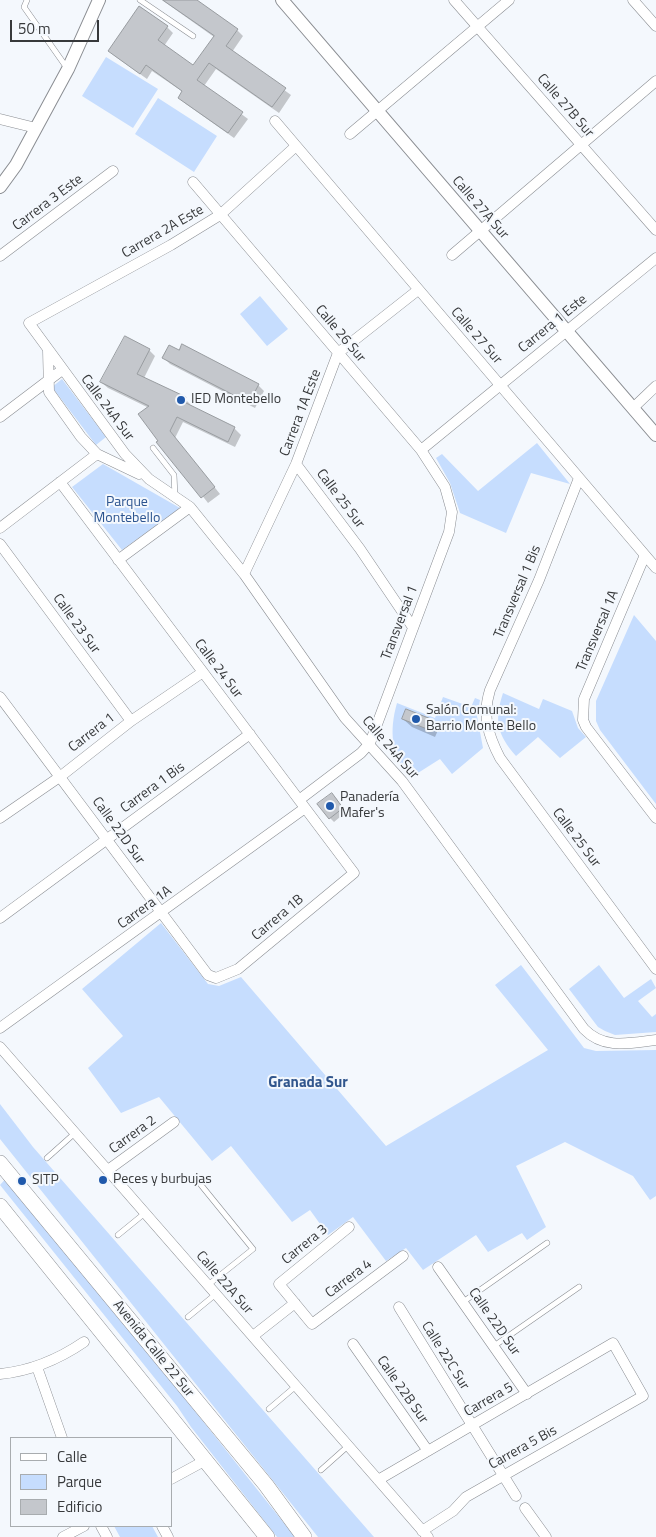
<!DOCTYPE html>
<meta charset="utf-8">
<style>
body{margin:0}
#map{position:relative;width:656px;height:1537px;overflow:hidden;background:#f4f8fd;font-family:"Titillium Web",sans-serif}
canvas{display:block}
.legend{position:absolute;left:10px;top:1437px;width:162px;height:90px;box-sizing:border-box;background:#f4f8fd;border:1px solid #a8acaf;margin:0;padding:6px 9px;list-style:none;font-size:15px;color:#37393b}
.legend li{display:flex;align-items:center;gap:10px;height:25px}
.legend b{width:25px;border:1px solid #a8acaf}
.scale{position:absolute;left:10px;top:20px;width:89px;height:22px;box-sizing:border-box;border:2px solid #37393b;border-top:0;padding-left:6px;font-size:15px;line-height:18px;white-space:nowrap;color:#37393b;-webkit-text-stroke:4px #f4f8fd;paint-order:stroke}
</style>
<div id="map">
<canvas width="656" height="1537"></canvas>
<ul class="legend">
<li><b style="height:6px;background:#fff"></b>Calle</li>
<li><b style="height:14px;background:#c6ddfe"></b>Parque</li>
<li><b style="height:14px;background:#c4c7cc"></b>Edificio</li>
</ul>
<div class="scale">50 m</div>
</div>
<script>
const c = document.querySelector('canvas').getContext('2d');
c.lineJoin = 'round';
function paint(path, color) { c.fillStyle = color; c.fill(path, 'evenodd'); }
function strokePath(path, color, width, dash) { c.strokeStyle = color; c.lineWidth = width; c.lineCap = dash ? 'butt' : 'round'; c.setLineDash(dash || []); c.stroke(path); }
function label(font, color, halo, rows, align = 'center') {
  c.font = font + ' "Titillium Web",sans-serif'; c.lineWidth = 4; c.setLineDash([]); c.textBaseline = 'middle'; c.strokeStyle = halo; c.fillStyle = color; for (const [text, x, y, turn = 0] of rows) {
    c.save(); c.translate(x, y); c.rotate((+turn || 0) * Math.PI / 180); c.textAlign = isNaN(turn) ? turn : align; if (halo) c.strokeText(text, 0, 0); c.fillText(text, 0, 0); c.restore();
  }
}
paint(new Path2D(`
 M106,57L158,89L133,128L82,96Z
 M158,98L217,136L194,172L135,134Z
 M260,296L288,329L267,346L240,314Z
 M62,379L106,437L96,445L52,387Z
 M537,443L570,484L531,473L506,533L460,513L450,483L436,458L442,454L478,491Z
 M103,464L180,508L122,550L72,487Z
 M634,615L656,641V804L600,730L596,721V701Z
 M503,693L539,709L543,699L572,711L578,728L586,737L560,758L538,737L516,756C497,734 494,721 503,693Z
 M443,697L471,707L475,698L480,700L477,716L483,748L452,774L440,759L410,778C391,756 389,731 397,703L435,718Z
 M161,923L208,984L219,986L241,977L386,1146L548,1050L495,985L521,965L584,1048L596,1051L656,1050V1196L650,1200L633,1176L565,1142L516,1166L546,1227L527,1240L522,1233L488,1252L476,1235L423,1270L406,1248L386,1261L353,1217L328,1235L310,1210L292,1222L231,1146L212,1161L159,1097L121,1113L88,1068L123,1036L82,989Z
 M599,965L624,998L651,979L656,988L638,1001L652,1017L656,1014V1032L615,1035L605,1031L598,1027L569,989Z
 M0,1104L33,1147L374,1537H318L0,1139Z
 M8,1176L295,1537H277L191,1427L177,1406L0,1185Z
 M114,1526H152L158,1537H120Z`), '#c6ddfe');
paint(new Path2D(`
 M162,0H195L237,30L243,36L232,52L291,95L279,113L216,69L204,86L248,119L234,138L186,104L179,98L183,92L152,71L147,79L116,57L109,51L167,27L173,33L164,46L193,67L214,37Z
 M149,350L155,356L144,378L185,399L191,405V407L234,428L241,435L235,447L183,422L175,438L220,494L208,503L160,441L149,408L108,388L101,382Z
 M163,357L258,385L264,391L255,408L170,364Z
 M403,719L430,720L439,728L435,737L412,727Z
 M336,798L346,812L334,822L330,818Z`), '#0003');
const building = new Path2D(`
 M163,0H197L238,29L226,46L286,88L272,107L209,63L197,80L243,112L228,133L178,98L182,91L146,65L140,74L108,51L139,6L168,26L158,40L193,65L214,36Z
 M125,336L150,349L137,374L186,397L184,402L235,427L228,442L177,417L170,431L215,487L201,498L156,442L158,441L138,414L149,406L100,382Z
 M182,344L259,384L249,403L162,358L169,345L179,350Z
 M406,709L431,719L427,729L402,719Z
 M332,793L343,808L329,819L317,804Z`);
paint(building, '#c4c7cc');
strokePath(building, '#989ca0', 1);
const service = new Path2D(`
 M27,0L24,7L67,68
 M140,0L193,36
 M153,448L174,475L175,497
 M47,1158L75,1133
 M201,1185L253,1249L208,1285
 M118,1235L145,1213
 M463,1302L547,1243
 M188,1317L216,1294
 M494,1346L579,1287
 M269,1409L296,1386
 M321,1470L348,1446`);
const minor = new Path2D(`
 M454,0L656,230
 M633,0L656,26
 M0,119L36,128
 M275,121L656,568
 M350,134L509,0
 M296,146L220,215L171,245L29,323L125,454L149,479L190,507L244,574L345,718L402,781L584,1029C604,1050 630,1043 656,1040
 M193,182L421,450L445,487L452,512L449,532L370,743L361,753L299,800
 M452,255L656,81
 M0,256L113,171
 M48,350L49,392L81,437L97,454L139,474
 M633,408L656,386
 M0,417L62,370
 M421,450L656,258
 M296,464L360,549L412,626
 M579,478L539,580L490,690C482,715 488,735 500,758L656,969
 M0,528L97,454
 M0,544L131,721
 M645,555L584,699L583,720L586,727L656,818
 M118,560L190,507
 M244,574L296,464L338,353L418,290
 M0,697L208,975L216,978L238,969L354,873L60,482
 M0,818L61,776L131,721L203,672
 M0,918L250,734
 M0,1028L305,808
 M0,1047L428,1537
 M108,1170L174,1122
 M349,1227L279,1284L312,1324L403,1256
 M438,1267L527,1394
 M399,1307L516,1496
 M253,1336L295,1303
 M353,1344L428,1451
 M37,1367L62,1438
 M0,1374C31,1371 59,1359 84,1342
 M171,1479L206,1460
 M378,1480L613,1343L643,1396L466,1497L453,1511L422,1531
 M525,1508L546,1537
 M101,1526L107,1537
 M162,1526L168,1537
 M63,1537L84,1526`);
const tertiary = new Path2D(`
 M282,0L656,435
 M0,187L16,165L68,69L99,0`);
const secondary = new Path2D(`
 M0,1163L266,1485L304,1537
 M0,1206L267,1537`);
strokePath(service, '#8a8d92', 6);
strokePath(minor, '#8a8d92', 11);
strokePath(tertiary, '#8a8d92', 14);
strokePath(secondary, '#8a8d92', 16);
strokePath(service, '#fff', 5);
strokePath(minor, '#fff', 10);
strokePath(tertiary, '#fff', 12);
strokePath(secondary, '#fff', 15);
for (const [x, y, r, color] of [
 [181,400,5,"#2059ab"],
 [416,719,5,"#2059ab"],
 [330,806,5,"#2059ab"],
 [103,1180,5,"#2059ab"],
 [22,1181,5,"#2059ab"]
]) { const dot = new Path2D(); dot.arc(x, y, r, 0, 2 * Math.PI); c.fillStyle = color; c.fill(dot); strokePath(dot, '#f4f8fd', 2); }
label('14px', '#37393b', '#f4f8fd', [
 ["Calle 27B Sur",565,106,49],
 ["Carrera 3 Este",48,203,-37],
 ["Calle 27A Sur",480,208,49],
 ["Carrera 2A Este",163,232,-30],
 ["Carrera 1 Este",553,324,-39],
 ["Calle 26 Sur",340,334,50],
 ["Calle 27 Sur",476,336,49],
 ["Calle 24A Sur",107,408,53],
 ["Carrera 1A Este",301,413,-69],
 ["Calle 25 Sur",340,499,53],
 ["Transversal 1 Bis",518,592,-67],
 ["Transversal 1",400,623,-69],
 ["Calle 23 Sur",76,624,54],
 ["Transversal 1A",598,631,-67],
 ["Calle 24 Sur",218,669,53],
 ["Carrera 1",92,733,-38],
 ["Calle 24A Sur",390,748,49],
 ["Carrera 1 Bis",153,788,-36],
 ["Calle 22D Sur",118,831,54],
 ["Calle 25 Sur",576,838,53],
 ["Carrera 1A",145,908,-36],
 ["Carrera 1B",278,918,-40],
 ["Carrera 2",133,1135,-36],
 ["Carrera 3",305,1245,-39],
 ["Carrera 4",349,1279,-37],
 ["Calle 22A Sur",224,1283,49],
 ["Calle 22D Sur",494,1322,55],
 ["Avenida Calle 22 Sur",153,1349,51],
 ["Calle 22C Sur",445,1356,58],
 ["Calle 22B Sur",402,1390,55],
 ["Carrera 5",489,1400,-30],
 ["Carrera 5 Bis",523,1448,-29]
]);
label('14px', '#37393b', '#f4f8fd', [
 ["IED Montebello",191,400],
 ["Salón Comunal:",426,711],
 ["Barrio Monte Bello",426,727],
 ["Panadería",340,798],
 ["Mafer's",340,814],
 ["Peces y burbujas",113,1180],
 ["SITP",32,1181]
], 'left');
label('14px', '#2c5490', '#f4f8fd', [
 ["Parque",127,503],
 ["Montebello",127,519]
]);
label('bold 15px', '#31568d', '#f4f8fd', [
 ["Granada Sur",308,1083]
]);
</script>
